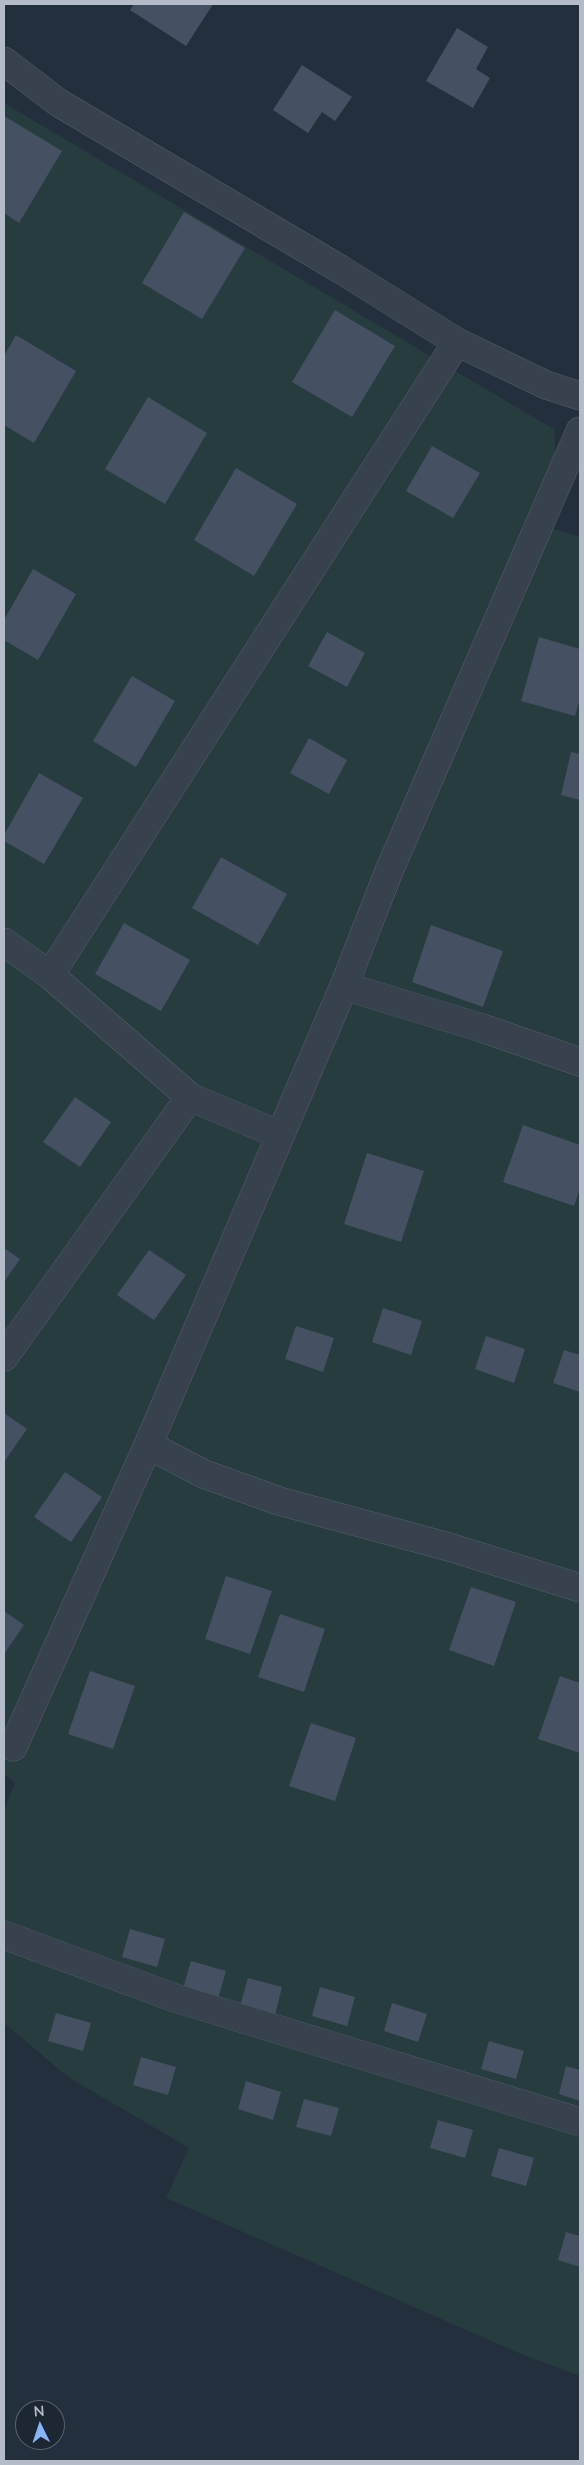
<!DOCTYPE html>
<style>
body{margin:0}
#map{position:relative;width:584px;height:2465px;overflow:hidden;background:#242f3e;font-family:Lato,sans-serif}
canvas{display:block}
.frame{position:absolute;inset:0;border:5px solid #b4bcc9;pointer-events:none}
.north{position:absolute;left:15px;top:2400px;width:50px;height:50px;box-sizing:border-box;background:#1d2633;border:1px solid #59626f;border-radius:50%;rotate:356deg;font-size:14px;font-weight:700;line-height:20px;text-align:center;color:#b4bcc9}
.north::after{content:'';display:block;margin:auto;width:18px;height:22px;background:#8ab4f8;clip-path:polygon(50% 0,100% 100%,50% 72%,0 100%)}
</style>
<div id="map">
<canvas width="584" height="2465"></canvas>
<div class="frame"></div>
<div class="north">N</div>
</div>
<script>
const c = document.querySelector('canvas').getContext('2d');
c.lineJoin = 'round';
function paint(path, color) { c.fillStyle = color; c.fill(path, 'evenodd'); }
function strokePath(path, color, width, dash) { c.strokeStyle = color; c.lineWidth = width; c.lineCap = dash ? 'butt' : 'round'; c.setLineDash(dash || []); c.stroke(path); }
paint(new Path2D(`
 M4,103L555,430L554,529L580,537V2376L521,2354L166,2198L189,2148L68,2077L4,2023V1810L15,1783L4,1774Z`), '#263c3f');
paint(new Path2D(`
 M134,4H213L186,46L130,10Z
 M457,28L488,47L476,69L490,78L473,108L426,81Z
 M302,65L352,97L335,121L322,112L308,133L273,110Z
 M4,116L62,151L19,223L4,213Z
 M184,212L245,248L202,319L142,283Z
 M335,310L395,346L352,417L292,382Z
 M16,335L76,371L34,443L4,425V356Z
 M148,397L207,433L165,504L105,469Z
 M432,446L480,473L453,518L406,491Z
 M236,468L297,504L254,576L194,540Z
 M33,569L76,594L38,660L4,640V620Z
 M327,632L365,653L347,687L308,666Z
 M539,637L580,649V698L575,716L521,701Z
 M132,676L175,701L136,767L93,741Z
 M309,738L347,760L329,794L290,773Z
 M571,752L580,754V800L561,795Z
 M39,773L83,798L44,864L4,841V835Z
 M221,857L287,894L258,945L192,908Z
 M124,923L190,960L161,1011L95,974Z
 M431,925L503,951L483,1007L412,982Z
 M75,1097L111,1122L80,1167L43,1142Z
 M523,1125L580,1145V1188L574,1206L503,1182Z
 M367,1153L424,1171L401,1242L344,1224Z
 M4,1248L20,1259L4,1282Z
 M149,1250L186,1275L154,1320L117,1295Z
 M383,1308L422,1321L411,1355L372,1342Z
 M296,1326L334,1338L323,1372L285,1359Z
 M486,1336L525,1349L514,1383L475,1369Z
 M564,1350L580,1355V1392L553,1383Z
 M4,1413L27,1429L4,1462Z
 M65,1472L102,1497L71,1542L34,1517Z
 M226,1576L272,1591L250,1654L205,1639Z
 M471,1587L516,1602L494,1666L449,1650Z
 M4,1611L24,1625L4,1654Z
 M280,1614L325,1629L304,1692L258,1677Z
 M90,1671L135,1686L113,1749L68,1734Z
 M560,1676L580,1683V1753L538,1739Z
 M311,1723L356,1738L335,1801L289,1786Z
 M130,1929L165,1939L157,1967L122,1957Z
 M191,1961L226,1971L218,1999L183,1989Z
 M248,1978L282,1987L275,2015L240,2006Z
 M320,1987L355,1997L347,2026L312,2016Z
 M392,2003L427,2014L418,2042L384,2031Z
 M56,2013L91,2023L83,2051L48,2041Z
 M489,2041L524,2051L516,2079L481,2069Z
 M141,2057L176,2067L168,2095L133,2085Z
 M566,2066L580,2070V2101L559,2094Z
 M246,2081L281,2092L273,2120L238,2109Z
 M304,2099L339,2108L331,2136L296,2127Z
 M438,2120L473,2130L465,2158L430,2148Z
 M499,2148L534,2158L526,2186L491,2176Z
 M566,2232L580,2236V2267L558,2260Z`), '#455162');
const minor = new Path2D(`
 M4,61L59,103L340,269L457,342L546,385L580,396
 M4,942L50,975L190,1097L280,1135
 M50,975L457,342
 M344,986L482,1028L580,1062
 M4,1357L190,1097
 M148,1445L204,1474L279,1501L449,1547L580,1588
 M13,1747L148,1445L344,986L389,871L580,431
 M4,1935L175,1998L580,2122`);
strokePath(minor, '#565f6c', 29);
strokePath(minor, '#38414e', 28);
</script>
